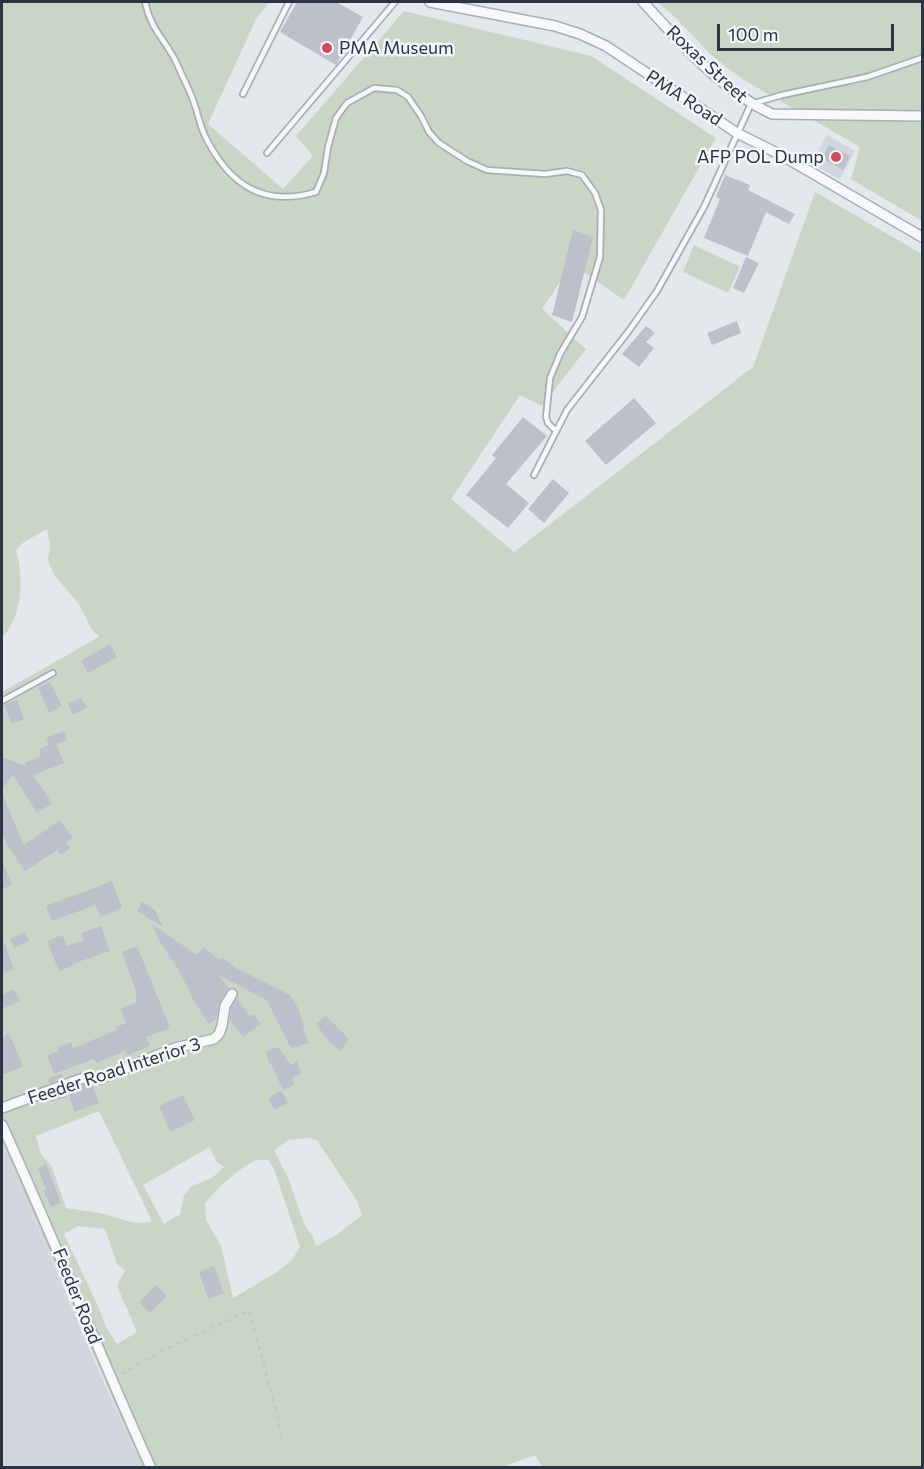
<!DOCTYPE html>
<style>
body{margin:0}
#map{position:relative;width:924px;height:1469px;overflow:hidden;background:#e4e7ec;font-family:Commissioner,sans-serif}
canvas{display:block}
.frame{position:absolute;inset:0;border:3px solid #2b3445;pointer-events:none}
.scale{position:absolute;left:717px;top:24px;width:177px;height:27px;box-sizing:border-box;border:3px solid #2b3445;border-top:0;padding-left:8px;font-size:18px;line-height:21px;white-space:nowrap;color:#2b3445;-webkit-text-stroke:4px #f4f6f9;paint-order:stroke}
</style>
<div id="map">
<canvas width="924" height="1469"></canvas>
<div class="frame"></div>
<div class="scale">100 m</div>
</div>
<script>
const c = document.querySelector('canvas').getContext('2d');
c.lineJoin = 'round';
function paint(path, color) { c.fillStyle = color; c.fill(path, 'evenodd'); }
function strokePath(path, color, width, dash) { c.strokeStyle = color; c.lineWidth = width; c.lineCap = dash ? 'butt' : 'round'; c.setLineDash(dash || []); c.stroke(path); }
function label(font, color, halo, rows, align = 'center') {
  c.font = font + ' Commissioner,sans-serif'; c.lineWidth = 5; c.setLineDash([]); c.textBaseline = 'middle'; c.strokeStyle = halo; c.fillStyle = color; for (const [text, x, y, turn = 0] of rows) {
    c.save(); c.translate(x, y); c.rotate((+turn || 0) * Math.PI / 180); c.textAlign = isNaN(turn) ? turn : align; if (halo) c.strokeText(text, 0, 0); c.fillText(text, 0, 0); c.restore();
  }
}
paint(new Path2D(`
 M827,135L855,151L840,179L811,164Z
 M2,1143L101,1376L142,1467H2Z`), '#d2d6de');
paint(new Path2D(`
 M2,2H270L257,17L208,124L283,189L313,156L296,136L404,11L591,56L716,138L624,300L572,264L542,309L586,349L542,406L520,395L451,499L514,552L753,367L815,192L922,254V1467L543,1468L535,1455L500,1468L142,1467L2,1143V692L99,637L91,628L79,604L54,575L48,560L50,545L47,529L24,542L16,550C24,578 23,615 2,638ZM99,1111L152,1221C136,1227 117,1217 100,1213C89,1211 77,1210 66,1208L52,1167L41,1154L36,1136ZM307,1138L317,1140L357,1201L362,1215L335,1236L316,1246L313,1237L304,1224L289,1180L274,1150L288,1140ZM210,1147L216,1161L224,1167L212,1178L190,1187L184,1196L180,1214L164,1224L143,1185ZM256,1160H268L274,1169L300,1247L292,1260L277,1272L233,1298L221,1246L206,1220L205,1203C220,1186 236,1170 256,1160ZM78,1226L105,1229L117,1264L125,1270L117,1286L137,1332L117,1344L106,1327L98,1306L64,1234Z
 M657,2H922V221L851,179L860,147L744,80L711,55L675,17Z
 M694,245L740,267L728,293L683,272Z`), '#c9d6c5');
paint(new Path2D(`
 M297,2H336L363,17L336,65L280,32Z
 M829,145L850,156L843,170L822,158Z
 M725,175L750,185L748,190L795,214L789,224L766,212L748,256L704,238L720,199L716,197Z
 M573,230L593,237L572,322L552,315Z
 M746,257L759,263L744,293L733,288Z
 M737,321L741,333L712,345L707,333Z
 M646,326L655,333L646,342L654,348L639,367L622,354Z
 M634,398L656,423L606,465L585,441Z
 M523,417L547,436L506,484L529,503L508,528L466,495L496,458L492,455Z
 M553,479L569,493L544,523L528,509Z
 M110,644L117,657L88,673L81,661Z
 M50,682L62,706L49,713L38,688Z
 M81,698L87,708L73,715L68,704Z
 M17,700L24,719L12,724L4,705Z
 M64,731L67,740L56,744L64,763L33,775L52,803L37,813L13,775L2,789V757L26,766L25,763L41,756L39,749L49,745L46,738Z
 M2,794L24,845L60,820L73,838L66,842L70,848L61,855L57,850L25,871L6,843L2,832Z
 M2,860L12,885L2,889Z
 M112,881L122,908L101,917L95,905L52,921L46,906Z
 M142,902L155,910L163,927L137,911Z
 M152,924L197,955L204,947L219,960L222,957L236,968L290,995L299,1010L308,1043L291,1048L268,1003L270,1002L217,974L229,988L219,1003L216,1019L209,1024L191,996H192L178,969L159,940Z
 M101,926L110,951L72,964L73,966L59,971L47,941L63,935L66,946L84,940L81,933Z
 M25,932L29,941L14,948L10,939Z
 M2,938L14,969L2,974Z
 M137,946L170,1028L146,1037L150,1046L127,1055L125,1051L96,1063L94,1059L54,1074L47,1055L59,1051L57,1047L71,1042L73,1048L117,1030L116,1027L126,1023L121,1009L137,1002L135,995L137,994L122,952Z
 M14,989L20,1001L2,1009V995Z
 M237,999L250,1016L253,1014L261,1024L243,1037L230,1020L231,1008Z
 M326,1016L349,1039L340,1051L330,1043L316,1024Z
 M9,1034L23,1066L2,1075V1037Z
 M278,1047L291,1065L297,1061L301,1074L292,1077L294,1085L283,1090L271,1063L269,1064L266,1051Z
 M62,1074L63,1078L49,1083L48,1078Z
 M87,1084L92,1085L99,1103L75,1112L67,1091Z
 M281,1090L288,1103L274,1110L268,1098Z
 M66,1092L67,1097L51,1102L50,1098Z
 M183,1095L195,1120L170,1132L159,1106Z
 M46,1164L61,1203L51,1207L43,1190L46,1189L38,1168Z
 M214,1266L224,1293L208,1299L199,1272Z
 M156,1285L167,1296L150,1313L139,1302Z`), '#bbc0ca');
const lane = new Path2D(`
 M145,2C151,31 167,41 178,66C183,78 189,89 193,100C198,113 200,128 207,140C231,186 264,207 316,192L324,173L328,147L336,118L347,103L374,88L397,90L408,97L421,116L429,132L439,143L467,161L487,170L545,174L567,171L582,175L595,193L601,210L600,257L582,317L560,354L550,378L546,417L548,423L556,431
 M243,94L289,2
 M267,153L395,2
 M534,475L567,410L628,332L657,291L704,207L751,104L782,95L867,77L922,58
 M2,701L53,673`);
const street = new Path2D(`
 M430,2L555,26L580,34L606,46L737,133L783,156L922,237
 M643,2C681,43 720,90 772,114L922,116
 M2,1108L86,1077L99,1079L175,1048L214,1039L219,1034L222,1026L225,1006L232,994
 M2,1125C54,1238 99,1354 151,1468`);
strokePath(lane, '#a9aeb7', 8);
strokePath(street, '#a9aeb7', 12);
strokePath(new Path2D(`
 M121,1374L160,1352L249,1310L277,1414L281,1439`), '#c2c5cb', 2, [4.5, 4.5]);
strokePath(lane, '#f7f8fa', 4.5);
strokePath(street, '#f7f8fa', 9);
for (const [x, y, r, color] of [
 [327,48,6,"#d1495b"],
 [836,157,6,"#d1495b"]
]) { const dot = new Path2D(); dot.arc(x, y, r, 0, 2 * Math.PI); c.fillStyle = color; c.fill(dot); strokePath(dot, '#f4f6f9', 2); }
label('18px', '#2b3445', '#f4f6f9', [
 ["PMA Museum",339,48],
 ["AFP POL Dump",824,157,"right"]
], 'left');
label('18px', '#2b3445', '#f4f6f9', [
 ["Roxas Street",707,64,43],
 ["PMA Road",684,98,33],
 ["Feeder Road Interior 3",114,1071,-18],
 ["Feeder Road",77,1296,68]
]);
</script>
